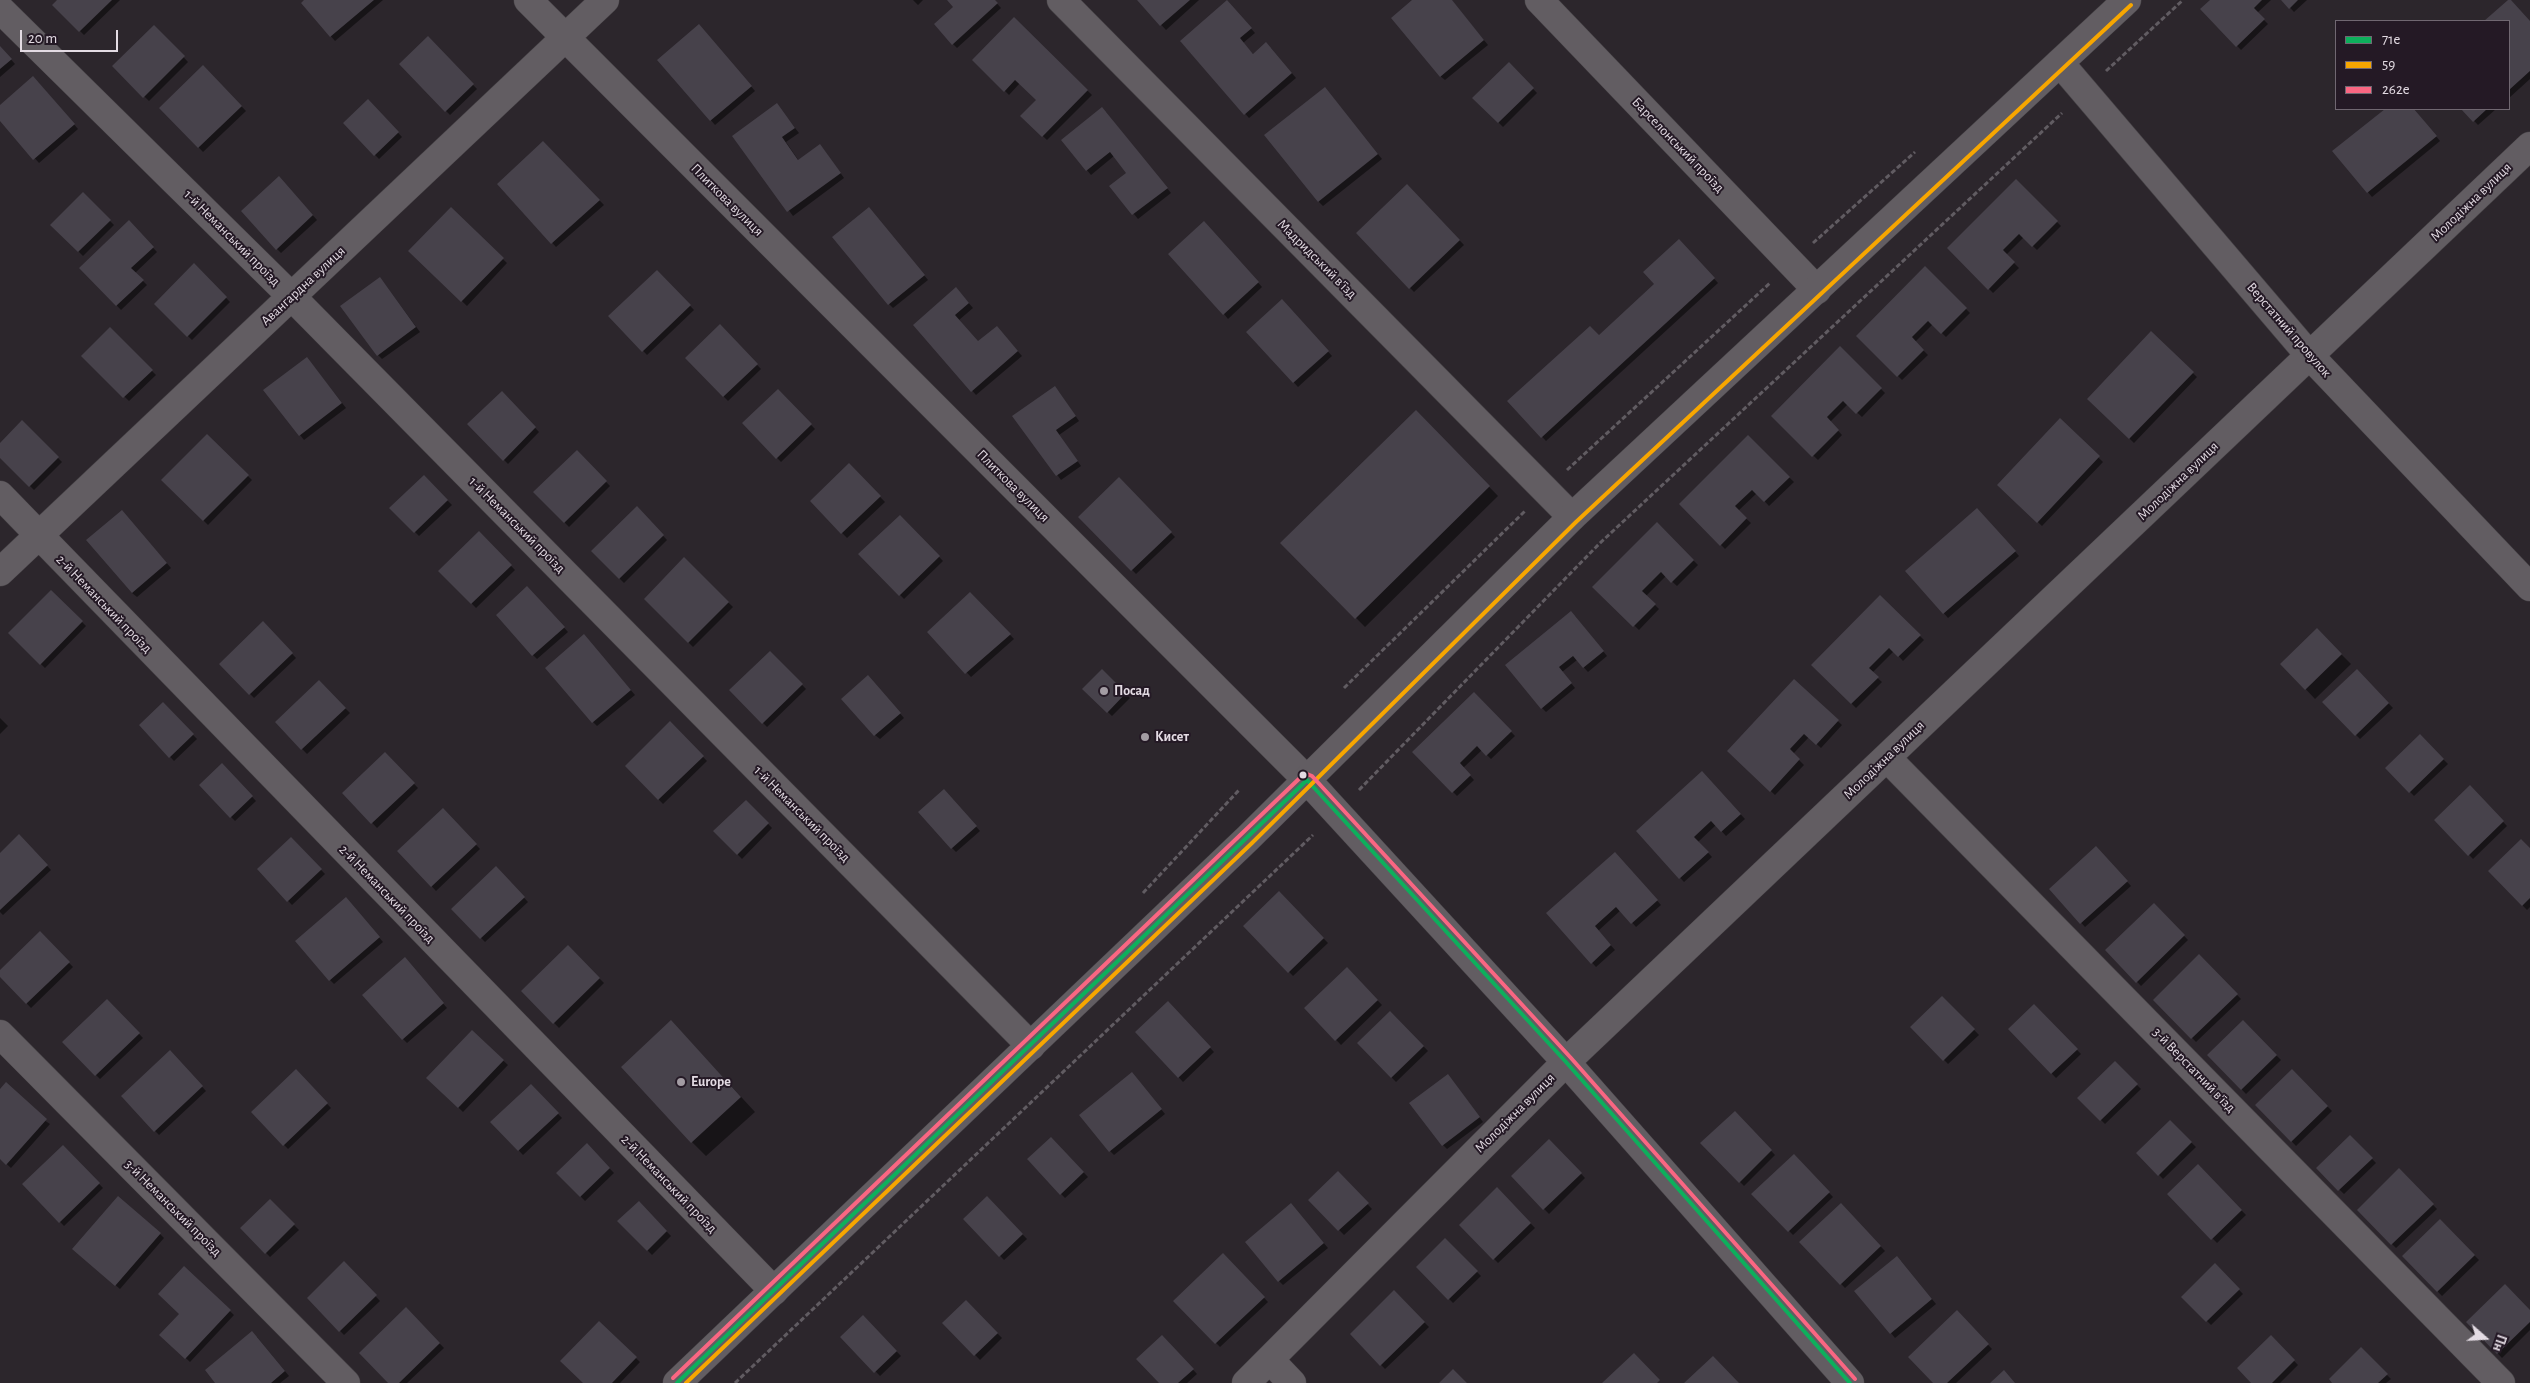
<!DOCTYPE html>
<meta charset="utf-8">
<style>
body{margin:0}
#map{position:relative;width:2530px;height:1383px;overflow:hidden;background:#2c262c;font-family:"Alegreya Sans",sans-serif}
canvas{display:block}
.legend{position:absolute;left:2335px;top:20px;width:175px;height:90px;box-sizing:border-box;background:#241925;border:1px solid #706771;margin:0;padding:6px 9px;list-style:none;font-size:15px;color:#e3dbe3}
.legend li{display:flex;align-items:center;gap:10px;height:25px}
.legend b{width:25px;border:1px solid #706771}
.north{position:absolute;left:2460px;top:1313px;width:50px;height:50px;-webkit-text-stroke:4px #241925;paint-order:stroke;rotate:109deg;font-size:14px;font-weight:700;line-height:20px;text-align:center;color:#e3dbe3}
.north::after{content:'';display:block;margin:auto;width:18px;height:22px;background:#e3dbe3;clip-path:polygon(50% 0,100% 100%,50% 72%,0 100%)}
.scale{position:absolute;left:20px;top:30px;width:98px;height:22px;box-sizing:border-box;border:2px solid #e3dbe3;border-top:0;padding-left:6px;font-size:15px;line-height:18px;white-space:nowrap;color:#e3dbe3;-webkit-text-stroke:4px #241925;paint-order:stroke}
</style>
<div id="map">
<canvas width="2530" height="1383"></canvas>
<ul class="legend">
<li><b style="height:6px;background:#0daf5c"></b>71е</li>
<li><b style="height:6px;background:#f7a600"></b>59</li>
<li><b style="height:6px;background:#fa6682"></b>262е</li>
</ul>
<div class="north">Пн</div>
<div class="scale">20 m</div>
</div>
<script>
const c = document.querySelector('canvas').getContext('2d');
c.lineJoin = 'round';
function paint(path, color) { c.fillStyle = color; c.fill(path, 'evenodd'); }
function strokePath(path, color, width, dash) { c.strokeStyle = color; c.lineWidth = width; c.lineCap = dash ? 'butt' : 'round'; c.setLineDash(dash || []); c.stroke(path); }
function label(font, color, halo, rows, align = 'center') {
  c.font = font + ' "Alegreya Sans",sans-serif'; c.lineWidth = 4; c.setLineDash([]); c.textBaseline = 'middle'; c.strokeStyle = halo; c.fillStyle = color; for (const [text, x, y, turn = 0] of rows) {
    c.save(); c.translate(x, y); c.rotate((+turn || 0) * Math.PI / 180); c.textAlign = isNaN(turn) ? turn : align; if (halo) c.strokeText(text, 0, 0); c.fillText(text, 0, 0); c.restore();
  }
}
paint(new Path2D(`
 M59,0H120L84,35L54,5Z
 M306,0H383L335,41L302,3Z
 M913,0H923L918,5Z
 M949,0H994L1001,8L957,48L953,44L955,7Z
 M1138,0H1199L1166,30Z
 M1414,0H1451L1488,45L1445,80L1440,76Z
 M2212,0H2271L2257,13L2268,24L2241,50L2202,9Z
 M2283,0H2307L2294,12Z
 M2510,0L2530,22V79L2509,98V21H2486Z
 M1231,6L1255,33L1243,43L1254,55L1271,48L1296,78L1249,118L1181,42Z
 M1014,19L1092,95L1047,140L1022,116L1038,101L1020,83L1009,95L974,60Z
 M154,26L188,62L149,101L113,66Z
 M703,30L755,91L715,125L659,60Z
 M428,38L477,89L450,115L400,64Z
 M0,47L15,64L0,77Z
 M1509,64L1537,93L1503,127L1474,98Z
 M203,67L246,111L203,152L161,108Z
 M38,82L78,129L39,163L0,119V107Z
 M1329,93L1382,159L1323,206L1318,201Z
 M368,101L402,137L379,159L344,123Z
 M777,105L799,133L786,142L799,161L824,150L844,178L793,216L734,136Z
 M2387,109H2414L2440,141L2372,197L2334,152Z
 M2463,109H2496L2478,125Z
 M1106,112L1171,193L1138,219L1111,186L1128,173L1114,156L1091,175L1062,140Z
 M543,142L604,205L556,247L499,184Z
 M2016,181L2061,226L2037,250L2024,237L2006,255L2019,268L1993,293L1949,248Z
 M283,182L317,220L281,253L277,249Z
 M1407,185L1464,245L1414,292L1357,233Z
 M83,194L114,225L83,256L52,225Z
 M451,209L507,263L467,306L410,251Z
 M873,213L928,280L893,308L889,304Z
 M129,222L157,252L135,273L147,285L121,310L81,268Z
 M1208,227L1262,287L1228,319L1224,314Z
 M1679,240L1718,283L1546,441L1509,401L1599,336L1656,284Z
 M194,265L230,302L192,340L155,304Z
 M1925,268L1970,313L1946,337L1933,324L1915,342L1928,355L1902,380L1858,336Z
 M657,271L694,310L647,355L610,316Z
 M384,283L420,332L382,359L378,355Z
 M960,293L973,308L959,320L978,343L1001,332L1022,356L976,395L914,325Z
 M1286,305L1332,356L1298,387L1248,332Z
 M720,326L761,369L728,401L686,358Z
 M110,329L156,375L129,401L83,356Z
 M2151,333L2197,377L2134,443L2089,399Z
 M1840,348L1885,393L1862,417L1848,404L1830,422L1842,435L1818,460L1772,416Z
 M311,363L346,408L304,440L300,435Z
 M778,391L815,429L781,462L744,423Z
 M1059,392L1079,421L1059,435L1081,466L1061,480L1014,416Z
 M502,393L539,432L508,464L469,424Z
 M1416,411L1498,496L1365,627L1282,543Z
 M2060,420L2103,462L2042,526L1999,485Z
 M22,422L62,462L34,490L0,456V444Z
 M207,436L252,480L208,525L163,480Z
 M1748,437L1794,482L1769,506L1757,493L1738,511L1751,523L1725,549L1681,504Z
 M577,452L610,486L569,527L535,492Z
 M849,465L885,502L847,538L811,501Z
 M424,477L452,505L419,536L391,508Z
 M1119,479L1175,537L1136,574L1080,517Z
 M637,508L667,540L624,583L592,551Z
 M1982,514L2019,556L1948,618L1907,571Z
 M126,516L171,568L137,597L132,593Z
 M900,516L943,561L904,599L860,554Z
 M1657,524L1698,565L1677,586L1666,576L1646,596L1659,609L1639,630L1594,587Z
 M479,533L515,570L476,608L440,571Z
 M684,559L733,607L693,647L645,599Z
 M51,591L86,626L45,668L9,633Z
 M532,592L568,632L537,659L533,655Z
 M970,593L1014,639L971,677L928,632Z
 M1880,597L1924,640L1903,661L1894,651L1872,673L1882,682L1856,708L1813,665Z
 M1575,616L1607,656L1588,672L1577,660L1562,672L1575,688L1546,712L1542,708Z
 M263,623L296,658L254,698L221,664Z
 M2317,630L2351,664L2315,699L2282,664Z
 M588,640L635,695L597,726L593,722Z
 M770,652L806,689L767,727L731,690Z
 M1102,671L1130,698L1112,716L1084,689Z
 M2357,671L2393,708L2360,739L2324,702Z
 M872,681L904,718L880,739L875,735Z
 M1794,681L1842,725L1821,748L1809,737L1793,754L1804,765L1775,795L1728,751Z
 M319,682L350,713L307,754L276,722Z
 M1474,694L1515,736L1491,759L1482,750L1463,768L1474,780L1457,796L1414,752Z
 M163,704L197,739L174,761L140,725Z
 M0,718L8,726L0,734Z
 M670,723L707,761L663,804L626,766Z
 M2420,736L2448,764L2414,796L2387,768Z
 M385,754L418,788L377,828L344,793Z
 M222,765L256,801L235,821L200,785Z
 M1706,777L1745,819L1726,836L1716,825L1698,842L1712,857L1684,882L1637,831Z
 M2470,787L2507,826L2473,859L2435,820Z
 M948,795L980,831L956,852L952,848Z
 M746,801L772,828L742,859L715,831Z
 M443,810L480,849L436,891L399,851Z
 M19,836L51,870L3,915L0,912V855Z
 M291,839L325,874L292,905L258,869Z
 M2530,850V907L2527,910L2489,871Z
 M2100,852L2131,886L2085,927L2051,889Z
 M1619,858L1661,905L1636,927L1621,910L1598,931L1615,950L1596,967L1547,913Z
 M496,868L528,902L485,942L453,909Z
 M1279,893L1328,943L1293,976L1245,926Z
 M350,903L383,942L334,984L330,980Z
 M2154,905L2188,940L2141,986L2107,950Z
 M40,933L73,967L31,1008L0,975V972Z
 M568,947L604,983L559,1028L523,991Z
 M2199,956L2241,999L2196,1042L2155,1000Z
 M409,963L447,1008L407,1043L403,1039Z
 M1347,969L1382,1005L1341,1045L1306,1008Z
 M1942,997L1979,1035L1948,1064L1912,1027Z
 M107,1001L143,1038L100,1079L63,1042Z
 M1168,1003L1214,1052L1183,1082L1137,1032Z
 M2034,1006L2081,1054L2056,1078L2010,1029Z
 M1390,1012L1428,1051L1396,1082L1358,1043Z
 M2243,1022L2281,1060L2246,1094L2209,1055Z
 M472,1032L508,1065L463,1112L428,1078Z
 M685,1036L755,1112L706,1156L692,1142Z
 M170,1052L206,1091L159,1135L122,1097Z
 M2115,1063L2141,1089L2105,1124L2079,1098Z
 M296,1071L331,1108L288,1149L252,1112Z
 M2292,1071L2332,1111L2296,1146L2257,1105Z
 M1136,1078L1165,1114L1114,1155L1110,1151Z
 M1452,1080L1483,1122L1447,1149L1443,1145Z
 M531,1086L562,1118L523,1155L492,1122Z
 M0,1091L50,1124L11,1168L0,1158Z
 M1735,1113L1775,1155L1744,1186L1702,1143Z
 M2170,1122L2196,1147L2163,1179L2138,1153Z
 M2350,1136L2376,1163L2344,1194L2317,1168Z
 M1051,1138L1088,1177L1065,1198L1028,1160Z
 M1549,1140L1585,1178L1549,1214L1512,1176Z
 M587,1145L614,1173L585,1201L558,1173Z
 M63,1147L103,1188L64,1226L24,1184Z
 M1794,1156L1833,1197L1793,1235L1753,1194Z
 M2198,1166L2246,1215L2217,1243L2169,1194Z
 M2399,1170L2437,1209L2396,1248L2358,1210Z
 M1338,1173L1372,1209L1344,1235L1310,1200Z
 M1497,1189L1535,1228L1498,1263L1461,1225Z
 M987,1198L1027,1239L1004,1260L965,1219Z
 M270,1201L299,1230L270,1257L242,1228Z
 M639,1203L671,1236L652,1255L619,1221Z
 M1841,1205L1885,1251L1845,1288L1801,1242Z
 M1295,1209L1328,1248L1283,1285L1279,1281Z
 M2440,1221L2479,1260L2442,1296L2403,1256Z
 M160,1234L164,1238L120,1289L78,1253Z
 M1445,1240L1481,1276L1453,1303L1418,1267Z
 M1223,1255L1268,1302L1220,1347L1175,1301Z
 M1901,1261L1936,1304L1895,1338L1891,1333Z
 M344,1263L380,1301L344,1335L308,1298Z
 M2215,1265L2243,1294L2211,1325L2183,1297Z
 M185,1268L234,1315L190,1362L161,1335L181,1314Z
 M1394,1292L1429,1327L1385,1369L1351,1334Z
 M966,1302L1002,1338L980,1360L944,1323Z
 M406,1309L444,1348L407,1383H390Z
 M1957,1312L1992,1349L1956,1383H1935Z
 M2530,1312V1330L2502,1358L2468,1322Z
 M863,1317L901,1356L880,1376L842,1337Z
 M599,1323L640,1362L620,1383H584Z
 M1162,1336L1197,1374L1187,1383H1161Z
 M257,1337L289,1376L280,1383H217Z
 M2271,1337L2298,1365L2280,1383H2253Z
 M2361,1349L2391,1379L2386,1383H2334Z`), '#0007');
paint(new Path2D(`
 M57,0H112L79,32L52,5Z
 M304,0H374L330,37L301,3Z
 M947,0H995L998,3L952,45L934,24L953,7Z
 M1137,0H1190L1160,26Z
 M1227,0L1252,28L1240,38L1253,54L1266,42L1292,73L1244,115L1180,41Z
 M1412,0H1452L1484,40L1440,77L1391,18Z
 M2210,0H2262L2254,8L2265,19L2236,47L2200,9Z
 M2281,0H2298L2289,9Z
 M2508,0H2511L2530,21V71L2509,90V21H2484Z
 M1014,17L1088,90L1042,137L1020,116L1036,100L1015,80L1004,92L972,60Z
 M699,24L752,86L710,121L657,60Z
 M154,25L185,56L143,98L112,66Z
 M428,36L474,84L445,112L399,64Z
 M0,46L12,59L0,69Z
 M1509,62L1534,88L1498,123L1472,98Z
 M203,65L242,106L198,148L159,108Z
 M33,76L75,124L33,160L0,121V105Z
 M1325,87L1378,154L1318,202L1264,135Z
 M368,99L399,132L374,156L343,123Z
 M777,103L795,128L782,137L798,160L820,144L841,173L787,212L732,136Z
 M1102,107L1168,188L1132,215L1109,186L1126,173L1110,152L1086,171L1061,140Z
 M2385,109H2414L2437,136L2367,193L2332,151Z
 M2461,109H2487L2473,122Z
 M543,141L600,200L551,244L497,184Z
 M279,176L313,215L276,250L241,211Z
 M2016,179L2058,221L2032,247L2019,234L2003,250L2015,262L1988,290L1947,248Z
 M1407,184L1460,240L1409,289L1356,233Z
 M83,192L111,220L78,252L50,225Z
 M451,207L504,258L461,302L408,251Z
 M869,207L925,275L888,305L832,237Z
 M129,220L154,247L131,268L144,280L116,306L79,268Z
 M1204,221L1259,282L1223,315L1168,254Z
 M1679,239L1715,278L1541,438L1507,401L1590,326L1599,335L1654,284L1643,272Z
 M194,263L227,297L187,337L154,304Z
 M1925,266L1967,308L1941,334L1928,321L1912,337L1924,350L1897,377L1856,336Z
 M657,270L691,305L642,352L608,316Z
 M380,277L416,327L377,356L340,306Z
 M956,287L969,303L955,315L978,341L997,326L1018,351L971,392L913,325Z
 M1282,299L1329,351L1293,383L1246,332Z
 M720,324L758,364L723,397L685,358Z
 M110,327L153,370L123,398L81,356Z
 M2151,331L2194,372L2129,439L2087,399Z
 M1840,346L1882,388L1856,414L1843,401L1827,417L1839,430L1812,457L1771,416Z
 M307,357L342,403L299,436L263,390Z
 M1055,386L1076,416L1056,430L1078,461L1056,476L1012,416Z
 M778,389L812,424L776,459L742,423Z
 M502,391L536,427L503,461L467,424Z
 M1416,410L1490,486L1355,619L1280,543Z
 M2060,418L2100,456L2037,523L1997,485Z
 M22,420L59,457L29,487L0,458V443Z
 M207,434L249,475L203,521L161,480Z
 M1748,435L1790,477L1764,502L1752,490L1735,506L1747,518L1720,546L1679,504Z
 M577,450L607,481L564,523L533,492Z
 M849,463L881,496L841,534L810,501Z
 M424,475L448,500L414,533L389,508Z
 M1119,477L1172,532L1131,571L1078,517Z
 M637,506L664,535L619,579L591,551Z
 M1977,508L2016,551L1943,614L1905,571Z
 M122,510L167,563L132,593L86,540Z
 M900,515L940,556L899,596L858,554Z
 M1657,522L1694,560L1671,583L1661,572L1642,591L1656,604L1633,627L1592,587Z
 M479,531L512,565L471,604L438,571Z
 M684,557L729,602L688,643L644,599Z
 M527,586L565,627L532,656L496,615Z
 M51,590L83,621L40,665L8,633Z
 M970,592L1011,634L965,674L927,632Z
 M1880,595L1921,635L1898,657L1889,648L1869,668L1879,677L1851,704L1811,665Z
 M1571,611L1604,651L1583,668L1573,656L1559,667L1572,683L1541,709L1505,665Z
 M263,621L293,653L249,695L219,664Z
 M2317,628L2342,654L2305,690L2280,664Z
 M584,634L631,690L592,723L545,668Z
 M770,651L803,684L762,724L729,690Z
 M1102,669L1126,693L1107,713L1082,689Z
 M2357,669L2389,703L2355,736L2322,702Z
 M868,675L901,713L874,736L841,699Z
 M1794,679L1839,720L1816,745L1804,734L1790,749L1800,759L1770,792L1727,751Z
 M319,680L346,708L301,750L275,722Z
 M1474,692L1512,731L1486,756L1477,746L1460,763L1471,775L1452,793L1412,752Z
 M163,702L194,734L169,758L139,725Z
 M670,721L704,756L658,800L625,766Z
 M2420,734L2444,759L2409,793L2385,768Z
 M385,752L415,783L371,824L342,793Z
 M222,763L253,796L230,818L199,785Z
 M1702,771L1741,814L1721,832L1711,821L1694,837L1709,852L1679,879L1636,831Z
 M2470,785L2504,821L2468,856L2434,820Z
 M944,789L977,826L951,849L918,812Z
 M746,800L769,823L737,855L713,831Z
 M443,808L477,844L431,887L397,851Z
 M19,834L48,865L0,910V853Z
 M291,837L322,869L287,902L257,869Z
 M2521,839L2530,848V898L2522,906L2488,871Z
 M2096,846L2128,881L2080,924L2049,889Z
 M1615,852L1658,900L1631,924L1616,907L1595,926L1611,945L1591,964L1546,913Z
 M496,866L525,897L480,939L451,909Z
 M1279,891L1324,938L1288,973L1243,926Z
 M346,897L380,937L329,981L295,941Z
 M2154,903L2185,935L2136,983L2105,950Z
 M40,931L70,962L26,1004L0,977V970Z
 M568,945L600,978L553,1024L521,991Z
 M2199,954L2238,994L2191,1039L2153,1000Z
 M405,957L444,1003L402,1040L362,995Z
 M1347,967L1378,1000L1335,1041L1304,1008Z
 M1942,996L1975,1029L1943,1061L1910,1027Z
 M107,999L140,1033L95,1076L62,1042Z
 M1168,1001L1211,1047L1178,1078L1135,1032Z
 M2034,1004L2078,1049L2051,1074L2008,1029Z
 M1390,1011L1424,1046L1391,1078L1357,1043Z
 M671,1020L741,1097L691,1143L621,1067Z
 M2243,1020L2277,1055L2241,1090L2207,1055Z
 M472,1030L504,1060L458,1108L426,1078Z
 M170,1050L203,1086L154,1132L121,1096Z
 M2115,1061L2138,1084L2100,1121L2077,1098Z
 M296,1069L328,1103L283,1146L251,1112Z
 M2292,1069L2328,1106L2291,1142L2255,1105Z
 M1132,1072L1162,1109L1109,1152L1079,1115Z
 M1448,1074L1480,1117L1442,1146L1409,1103Z
 M6,1082L47,1119L6,1165L0,1159V1089Z
 M531,1084L559,1113L518,1151L490,1122Z
 M1735,1111L1772,1150L1739,1183L1700,1143Z
 M2170,1120L2192,1142L2158,1176L2136,1153Z
 M2350,1135L2373,1158L2338,1191L2316,1168Z
 M1051,1137L1084,1172L1060,1195L1027,1159Z
 M1549,1139L1582,1173L1543,1210L1511,1176Z
 M587,1143L610,1168L580,1197L556,1173Z
 M63,1145L100,1183L59,1223L22,1184Z
 M1794,1154L1830,1192L1788,1232L1751,1194Z
 M2198,1164L2242,1210L2211,1240L2167,1194Z
 M2399,1168L2434,1204L2391,1245L2357,1210Z
 M1338,1171L1369,1203L1338,1231L1308,1200Z
 M1497,1187L1531,1223L1493,1260L1459,1225Z
 M118,1196L161,1233L115,1286L72,1249Z
 M987,1196L1023,1234L999,1257L963,1219Z
 M270,1199L295,1224L265,1254L240,1228Z
 M639,1201L667,1231L647,1251L617,1221Z
 M1291,1203L1324,1243L1278,1282L1245,1242Z
 M1841,1203L1881,1246L1840,1285L1799,1242Z
 M2440,1219L2475,1255L2437,1292L2402,1256Z
 M1445,1238L1478,1271L1448,1300L1416,1267Z
 M1223,1253L1265,1297L1215,1344L1173,1301Z
 M1897,1256L1932,1299L1890,1334L1854,1291Z
 M344,1261L377,1295L339,1332L307,1298Z
 M2215,1263L2240,1289L2206,1322L2181,1297Z
 M184,1266L231,1310L185,1359L159,1335L179,1314L158,1294Z
 M2505,1284L2530,1310V1322L2497,1354L2466,1322Z
 M1394,1290L1425,1322L1380,1366L1350,1334Z
 M966,1300L998,1333L974,1356L942,1323Z
 M406,1307L440,1343L399,1383H388L359,1353Z
 M1957,1310L1989,1344L1947,1383H1933L1908,1357Z
 M863,1315L897,1351L874,1373L840,1337Z
 M599,1321L637,1357L612,1383H583L560,1361Z
 M252,1331L285,1371L271,1383H215L205,1370Z
 M1162,1335L1194,1369L1178,1383H1159L1136,1359Z
 M2271,1335L2295,1360L2272,1383H2251L2237,1368Z
 M2361,1347L2388,1374L2378,1383H2332L2329,1379Z
 M1634,1353L1660,1380L1657,1383H1602Z
 M1713,1356L1739,1383H1684Z
 M1453,1369L1467,1383H1439Z
 M2004,1370L2015,1383H1990Z`), '#47424b');
const minor = new Path2D(`
 M528,0L1307,780
 M1061,0L1572,517
 M1539,0L1817,290
 M0,9L292,297L1031,1046
 M2060,63L2310,356L2530,587
 M0,495L774,1291
 M0,572L605,0
 M1887,758L2501,1383
 M0,1034L346,1383
 M1270,1360L1292,1383
 M1246,1383L1566,1062L2530,146`);
const tertiary = new Path2D(`
 M1307,780L1566,1062L1850,1383
 M677,1383L1248,838L1572,517L2127,0`);
strokePath(minor, '#454145', 29);
strokePath(tertiary, '#454145', 29);
strokePath(new Path2D(`
 M2106,71L2183,0
 M1813,243L1915,152
 M1567,470L1770,283
 M1344,688L1525,511
 M1359,790L1599,544L2062,113
 M1143,893L1240,789
 M735,1383L1313,835`), '#615c62', 3, [5, 2.5]);
strokePath(minor, '#625d62', 28);
strokePath(tertiary, '#625d62', 28);
strokePath(new Path2D(`
 M1307,780L1566,1062L1850,1383
 M677,1383L1307,780`), '#0daf5c', 4);
strokePath(new Path2D(`
 M686,1383L1252,843L1576,522L2131,5`), '#f7a600', 4);
strokePath(new Path2D(`
 M673,1378L1303,775L1307,774L1312,776L1571,1058L1855,1379`), '#fa6682', 4);
for (const [x, y, r, color] of [
 [1104,691,5,"#a39ca3"],
 [1145,737,5,"#a39ca3"],
 [1303,775,4.5,"#e3dbe3"],
 [681,1082,5,"#a39ca3"]
]) { const dot = new Path2D(); dot.arc(x, y, r, 0, 2 * Math.PI); c.fillStyle = color; c.fill(dot); strokePath(dot, '#241925', 2); }
label('14px', '#e3dbe3', '#241925', [
 ["Барселонський проїзд",1678,145,46],
 ["Плиткова вулиця",727,200,45],
 ["Молодіжна вулиця",2471,202,-44],
 ["1-й Неманський проїзд",232,238,45],
 ["Мадридський в'їзд",1317,259,45],
 ["Авангардна вулиця",303,286,-43],
 ["Верстатний провулок",2289,330,49],
 ["Молодіжна вулиця",2178,481,-44],
 ["Плиткова вулиця",1013,486,45],
 ["1-й Неманський проїзд",517,525,45],
 ["2-й Неманський проїзд",104,604,46],
 ["Молодіжна вулиця",1884,760,-44],
 ["1-й Неманський проїзд",802,814,45],
 ["2-й Неманський проїзд",387,894,46],
 ["3-й Верстатний в’їзд",2194,1070,46],
 ["Молодіжна вулиця",1515,1113,-45],
 ["2-й Неманський проїзд",669,1184,46],
 ["3-й Неманський проїзд",173,1208,45]
]);
label('bold 14px', '#e3dbe3', '#241925', [
 ["Посад",1114,691],
 ["Кисет",1155,737],
 ["Europe",691,1082]
], 'left');
</script>
